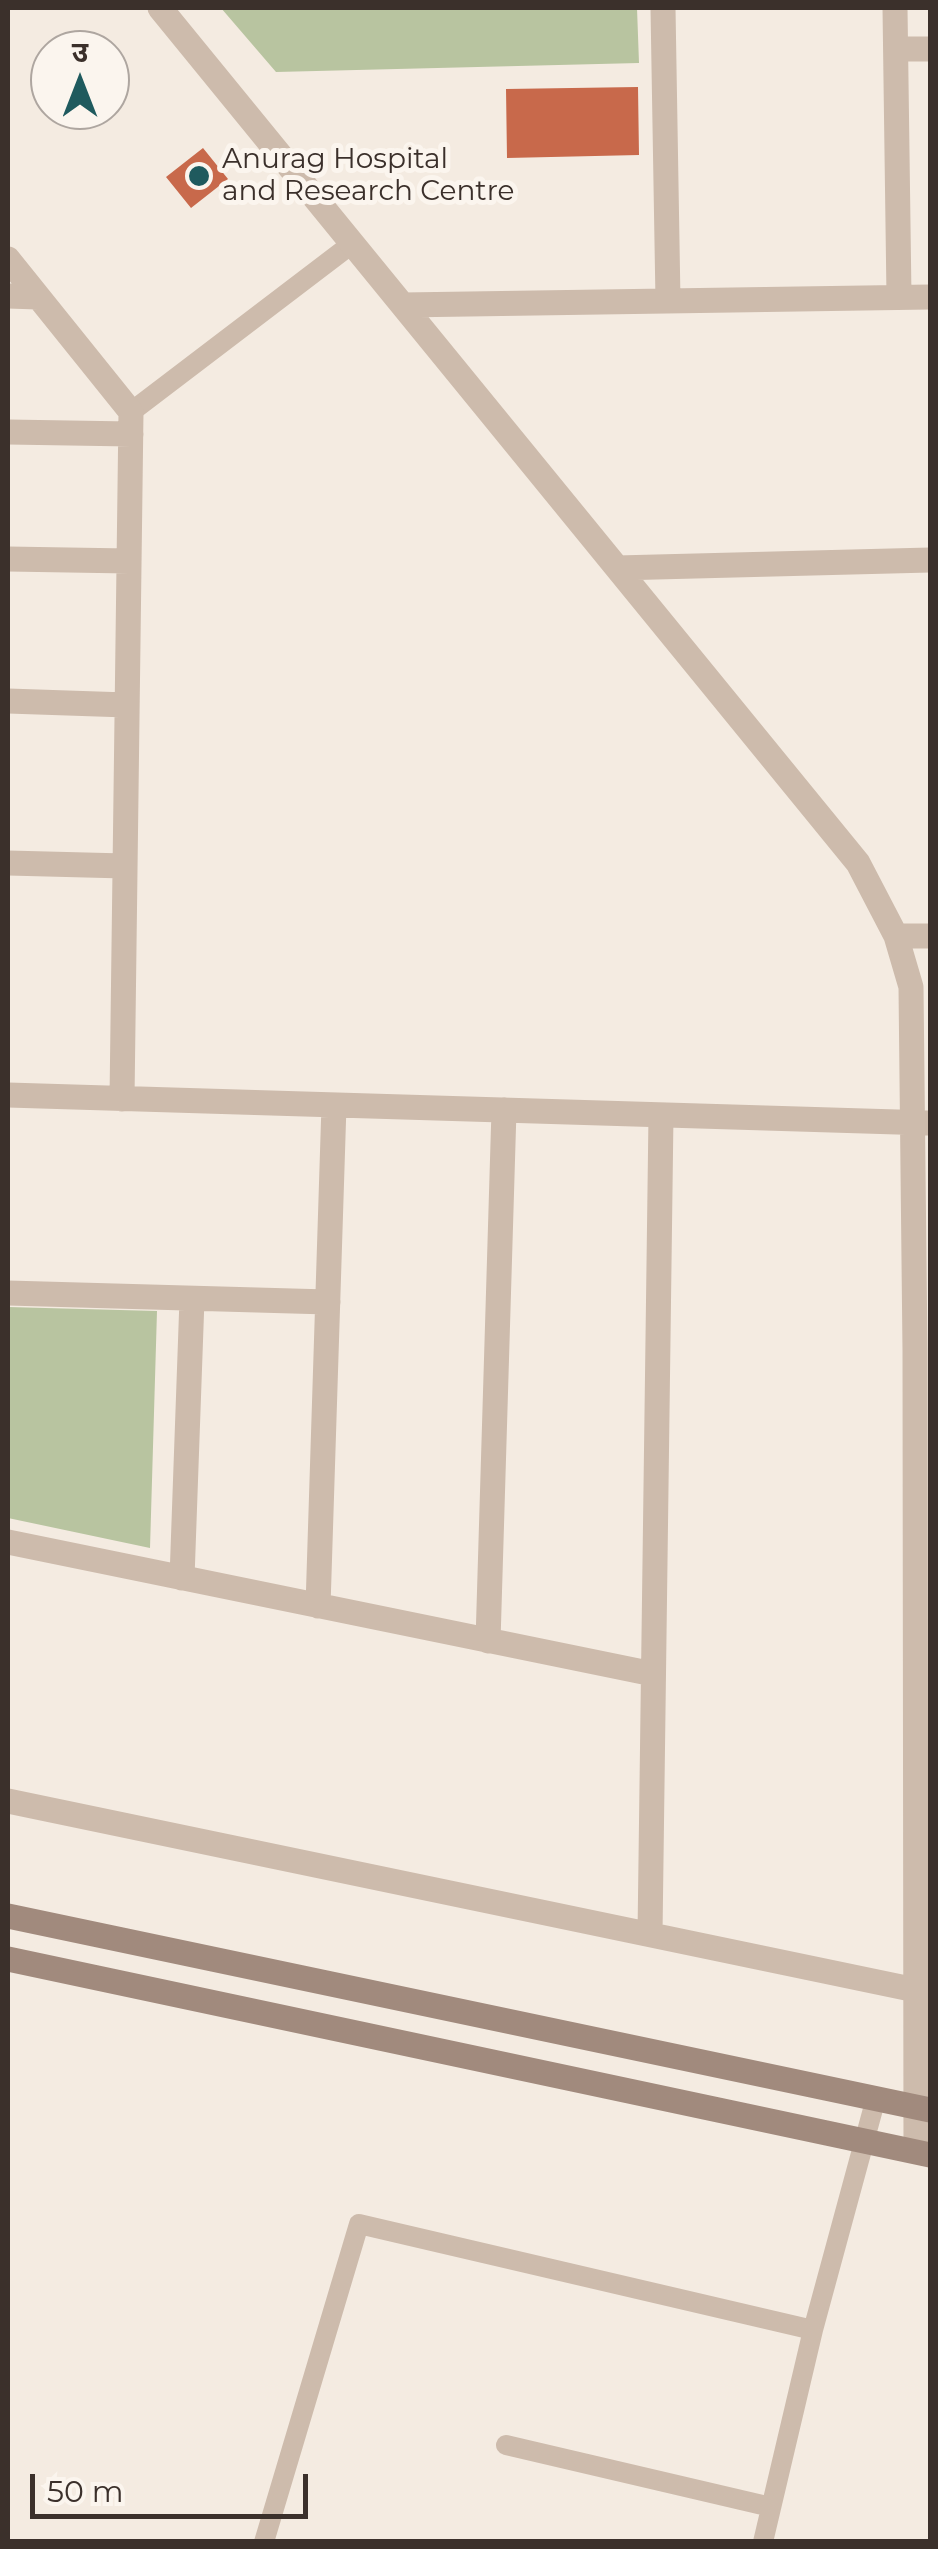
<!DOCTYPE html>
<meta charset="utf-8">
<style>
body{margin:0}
#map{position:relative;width:938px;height:2549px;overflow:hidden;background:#f4ebe1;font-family:Montserrat,"Noto Sans Devanagari",sans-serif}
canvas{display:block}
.frame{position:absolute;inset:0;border:10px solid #3b302b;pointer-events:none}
.north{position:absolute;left:30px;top:30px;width:100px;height:100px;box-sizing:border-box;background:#fbf5ee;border:2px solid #aea6a0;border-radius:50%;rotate:0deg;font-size:28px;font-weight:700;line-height:40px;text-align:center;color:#3b302b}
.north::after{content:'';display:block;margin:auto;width:35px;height:45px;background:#1f5a5e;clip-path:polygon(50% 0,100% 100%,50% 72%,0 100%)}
.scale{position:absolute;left:30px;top:2474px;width:278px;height:45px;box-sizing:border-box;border:5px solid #3b302b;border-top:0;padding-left:12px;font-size:30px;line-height:35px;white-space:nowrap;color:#3b302b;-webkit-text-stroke:8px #fbf5ee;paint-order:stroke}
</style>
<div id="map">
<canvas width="938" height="2549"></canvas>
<div class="frame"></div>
<div class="north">उ</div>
<div class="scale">50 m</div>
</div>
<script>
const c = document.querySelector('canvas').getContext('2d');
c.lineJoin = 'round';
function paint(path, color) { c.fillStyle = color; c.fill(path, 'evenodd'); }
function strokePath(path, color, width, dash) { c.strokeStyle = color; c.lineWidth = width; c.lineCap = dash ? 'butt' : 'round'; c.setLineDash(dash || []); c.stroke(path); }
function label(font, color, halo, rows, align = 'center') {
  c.font = font + ' Montserrat,sans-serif'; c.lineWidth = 10; c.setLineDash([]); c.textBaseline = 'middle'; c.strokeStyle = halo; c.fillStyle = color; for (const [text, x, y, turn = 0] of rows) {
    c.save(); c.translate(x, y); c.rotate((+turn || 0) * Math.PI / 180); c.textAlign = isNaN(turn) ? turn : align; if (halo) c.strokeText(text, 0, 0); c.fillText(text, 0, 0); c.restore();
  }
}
paint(new Path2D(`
 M221,8H637L639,63L276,72Z
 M8,1307L157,1311L150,1548L8,1518Z`), '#b8c4a0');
paint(new Path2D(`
 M638,87L639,155L507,158L506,89Z
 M203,148L228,179L191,208L166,177Z`), '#c8694b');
strokePath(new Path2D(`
 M131,412L353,243
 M506,2445L771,2507
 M264,2542L359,2224L813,2330
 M763,2542L813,2330L876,2098`), '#cdbbac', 20);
strokePath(new Path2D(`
 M160,8L858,863L896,936L911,987L915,1351L916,2151
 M663,8L668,301
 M895,8L899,297
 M896,49H930
 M8,259L131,412L122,1099
 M8,296L38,297
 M403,305L930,297
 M8,432L131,434
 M8,559L129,561
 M617,568L930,560
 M8,701L127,705
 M8,863L125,866
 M896,936H930
 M8,1095L930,1123
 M8,1293L328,1302
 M8,1542L653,1674
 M182,1578L192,1299
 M318,1606L334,1105
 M488,1641L504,1110
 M8,1801L930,1993
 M650,1934L661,1115`), '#cdbbac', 25);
strokePath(new Path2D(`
 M8,1916L930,2110
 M8,1959L930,2155`), '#a18a7d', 25);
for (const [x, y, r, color] of [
 [199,176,12,"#1f5a5e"]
]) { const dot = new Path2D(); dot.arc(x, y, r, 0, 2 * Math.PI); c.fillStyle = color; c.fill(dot); strokePath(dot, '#fbf5ee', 4); }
label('28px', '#3b302b', '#fbf5ee', [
 ["Anurag Hospital",222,160],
 ["and Research Centre",222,192]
], 'left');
</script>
